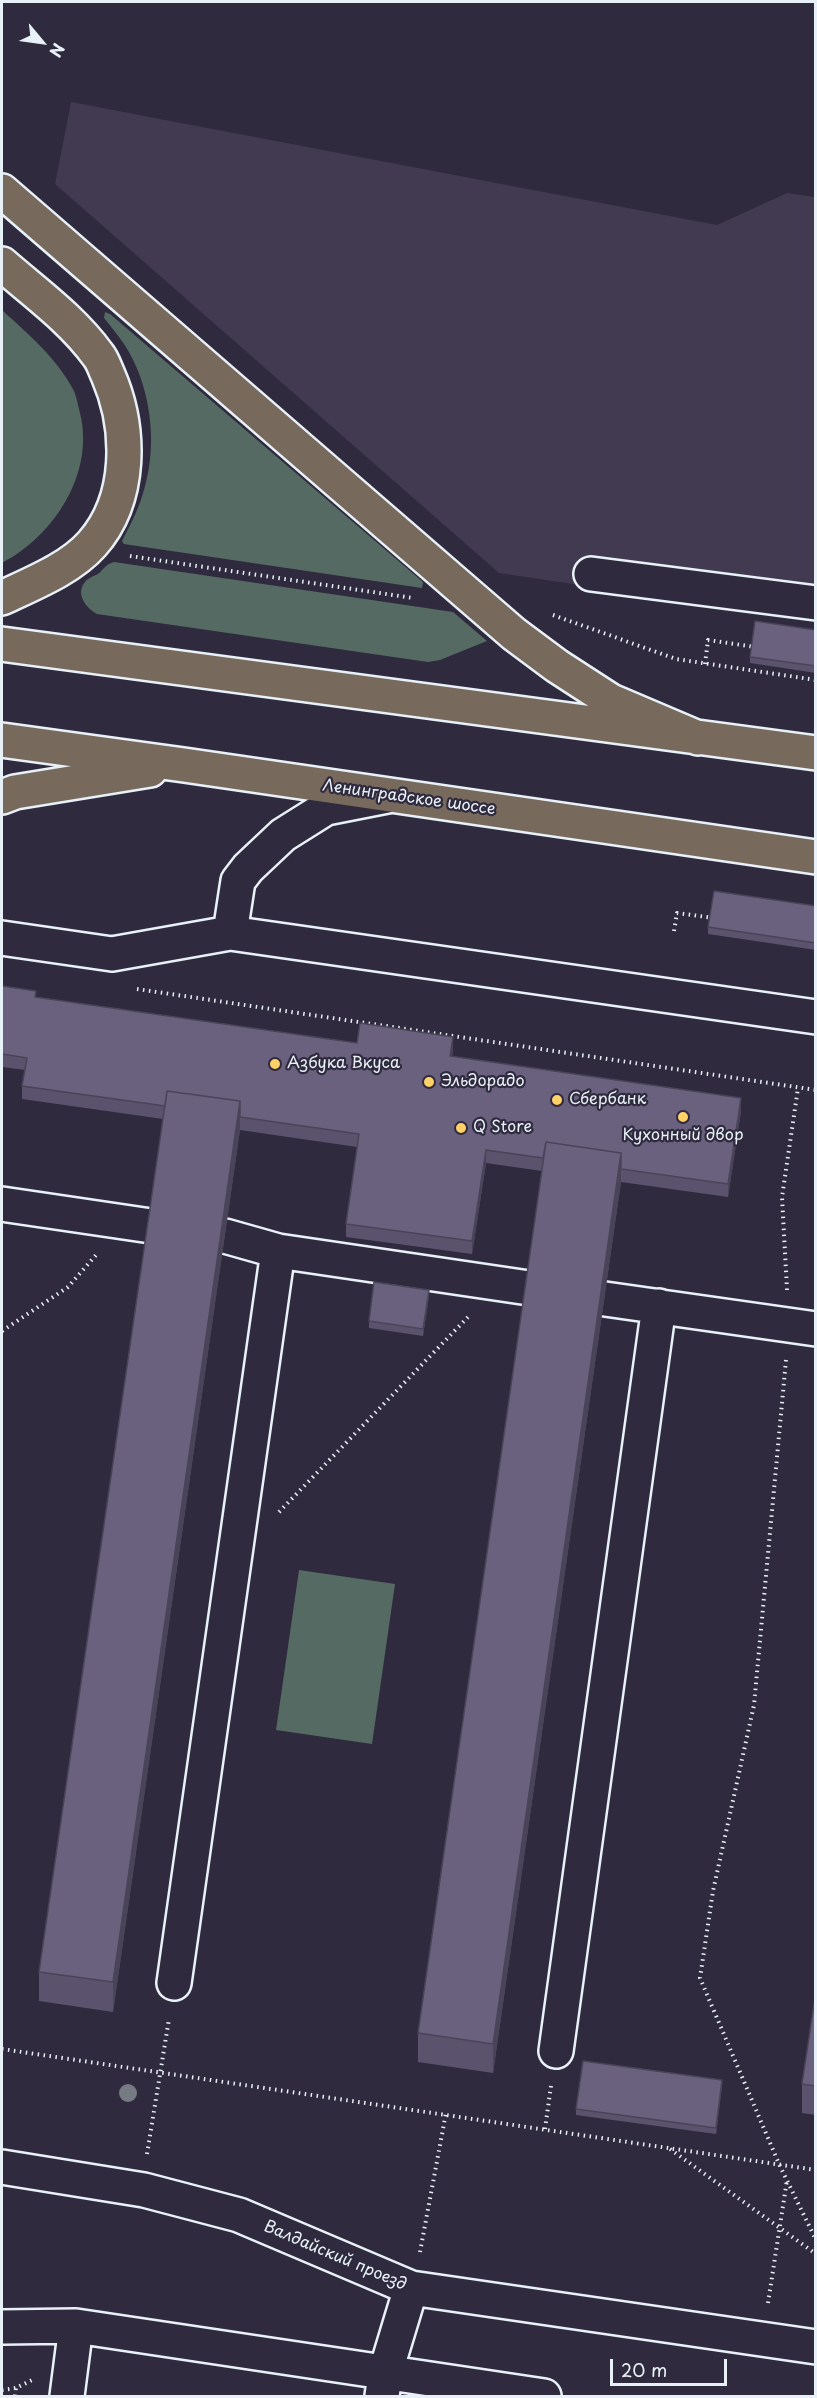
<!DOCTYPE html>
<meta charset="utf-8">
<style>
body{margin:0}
#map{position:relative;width:817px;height:2398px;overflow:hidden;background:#2f2a3d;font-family:"Playpen Sans",sans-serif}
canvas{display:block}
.frame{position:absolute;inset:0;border:3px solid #e8f1f8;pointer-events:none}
.north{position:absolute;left:12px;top:12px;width:60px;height:60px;-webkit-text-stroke:4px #2f2a3d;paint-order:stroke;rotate:119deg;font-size:16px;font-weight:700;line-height:24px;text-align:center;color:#e8f1f8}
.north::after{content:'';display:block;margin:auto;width:21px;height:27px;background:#e8f1f8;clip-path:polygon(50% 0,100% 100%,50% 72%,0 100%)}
.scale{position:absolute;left:610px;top:2359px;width:117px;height:27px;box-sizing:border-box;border:3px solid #e8f1f8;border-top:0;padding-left:8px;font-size:18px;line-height:21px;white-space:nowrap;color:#e8f1f8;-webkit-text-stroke:4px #2f2a3d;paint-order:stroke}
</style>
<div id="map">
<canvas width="817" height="2398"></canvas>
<div class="frame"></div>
<div class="north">N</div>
<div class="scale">20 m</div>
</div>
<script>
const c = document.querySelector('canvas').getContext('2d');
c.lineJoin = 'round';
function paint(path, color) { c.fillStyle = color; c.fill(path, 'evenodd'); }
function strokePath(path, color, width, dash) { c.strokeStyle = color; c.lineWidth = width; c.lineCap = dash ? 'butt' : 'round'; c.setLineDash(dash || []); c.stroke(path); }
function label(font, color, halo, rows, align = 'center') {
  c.font = font + ' "Playpen Sans",sans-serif'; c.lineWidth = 4.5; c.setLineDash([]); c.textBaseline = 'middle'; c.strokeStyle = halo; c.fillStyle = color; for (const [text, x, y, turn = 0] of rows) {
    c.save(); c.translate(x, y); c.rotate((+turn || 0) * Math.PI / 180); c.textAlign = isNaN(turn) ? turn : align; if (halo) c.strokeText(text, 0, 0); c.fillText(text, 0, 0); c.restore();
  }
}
paint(new Path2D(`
 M71,102L717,225L787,193L815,197V620L499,573L55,184Z`), '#413a51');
paint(new Path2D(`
 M2,310C29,335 56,357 74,391C77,398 78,406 80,413C95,473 54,536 2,563Z
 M105,312L110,314L423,582L422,588L124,544L122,541C131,524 140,506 145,486C158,441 150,383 124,344C118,335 111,327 104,318Z
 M114,562L453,612L487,641L440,660L428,662L97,614C86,608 75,594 85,582C88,578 94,576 98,574C104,569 106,564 114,562Z
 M299,1570L395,1584L372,1744L276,1730Z`), '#566a64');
const minor = new Path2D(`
 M591,574L816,603
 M230,933L238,881L248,868L283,835L326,808L387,796
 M2,938L112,954L230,933L816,1017
 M2,1204L151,1226
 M225,1236L278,1251L529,1288
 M605,1299L816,1329
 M174,1983L278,1251
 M556,2051L659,1306
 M2,2167L144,2190L239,2215L411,2288L816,2347
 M2,2327L76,2326L544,2396
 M67,2396L76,2326
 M382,2396L385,2374L411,2288`);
const major = new Path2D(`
 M2,191L514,634L557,666L611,701L698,738
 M2,264C34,292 72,319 98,355C103,361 105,369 108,375C131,428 132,499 92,544C70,569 31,584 2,598
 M2,644L816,753
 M2,740L184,765L816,857
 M2,797L15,792L150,770`);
strokePath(minor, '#e8f1f8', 38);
strokePath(major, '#e8f1f8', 38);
strokePath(new Path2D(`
 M130,556L413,598
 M553,615L676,659L816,680
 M705,664L708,640L755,647
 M674,931L677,913L714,918
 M137,989L816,1090
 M787,1290L782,1197L798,1088
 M2,1331L68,1287L96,1255
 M786,1360L754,1705L713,1891L700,1978L779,2164L816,2240
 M279,1512L468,1317
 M2,2049L816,2170
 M545,2129L551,2086
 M670,2149L816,2254
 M147,2154L169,2019
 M420,2252L446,2113
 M768,2303L787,2180
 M2,2390L16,2388L32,2380
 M15,2396L16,2388`), '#e8f1f8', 4, [1.5, 4.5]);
strokePath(minor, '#2f2a3d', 33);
strokePath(major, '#77695c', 33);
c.fillStyle = '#757a83';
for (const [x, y] of [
 [128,2093]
]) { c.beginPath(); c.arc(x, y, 9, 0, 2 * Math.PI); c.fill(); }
paint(new Path2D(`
 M816,630V673L750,663V657Z
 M816,906V950L708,934V927Z
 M2,986L36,997L357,1043L453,1049L452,1056L741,1111L728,1197L621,1182L493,2073L418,2062V2033L542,1171L486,1163L472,1254L346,1237V1224L357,1147L240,1130L113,2012L39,2001V1972L163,1119L22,1099V1086L25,1070L2,1067Z
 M429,1296L423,1336L369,1328V1321Z
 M816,1991V2115L802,2113V2084Z
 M722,2086L716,2134L576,2115V2109Z`), '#5b536d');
paint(new Path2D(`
 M453,1037V1049L450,1069V1056Z
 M741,1098V1111L728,1197V1184Z
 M240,1101V1130L113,2012V1982Z
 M486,1150V1163L472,1254V1241Z
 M621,1153V1182L493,2073V2044Z
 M429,1290V1296L423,1336V1329Z
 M722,2080V2086L716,2134V2128Z`), '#4a4459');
const building = new Path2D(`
 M755,621L816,630V666L750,657Z
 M714,891L816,906V943L708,927Z
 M2,986L36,991L35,997L357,1043L360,1023L453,1037L450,1056L741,1098L728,1184L621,1169V1153L546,1142L543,1158L486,1150L472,1241L346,1224L359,1134L240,1117V1101L167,1091L165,1106L22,1086L27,1058L2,1054Z
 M167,1091L240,1101L113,1982L39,1972Z
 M546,1142L621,1153L493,2044L418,2033Z
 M374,1282L429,1290L423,1329L369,1321Z
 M816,1991V2086L802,2084Z
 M583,2061L722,2080L716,2128L576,2109Z`);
paint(building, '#6a617f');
strokePath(building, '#4a4459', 1.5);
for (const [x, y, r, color] of [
 [275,1064,6,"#ffd166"],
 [429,1082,6,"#ffd166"],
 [557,1100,6,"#ffd166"],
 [683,1117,6,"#ffd166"],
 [461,1128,6,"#ffd166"]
]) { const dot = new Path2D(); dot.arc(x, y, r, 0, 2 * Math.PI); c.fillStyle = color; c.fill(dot); strokePath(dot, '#2f2a3d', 2); }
label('16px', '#e8f1f8', '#2f2a3d', [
 ["Ленинградское шоссе",409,798,8],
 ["Валдайский проезд",335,2256,23]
]);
label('16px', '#e8f1f8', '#2f2a3d', [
 ["Азбука Вкуса",287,1064],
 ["Эльдорадо",441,1082],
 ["Сбербанк",569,1100],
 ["Q Store",473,1128],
 ["Кухонный двор",683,1136,"center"]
], 'left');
</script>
